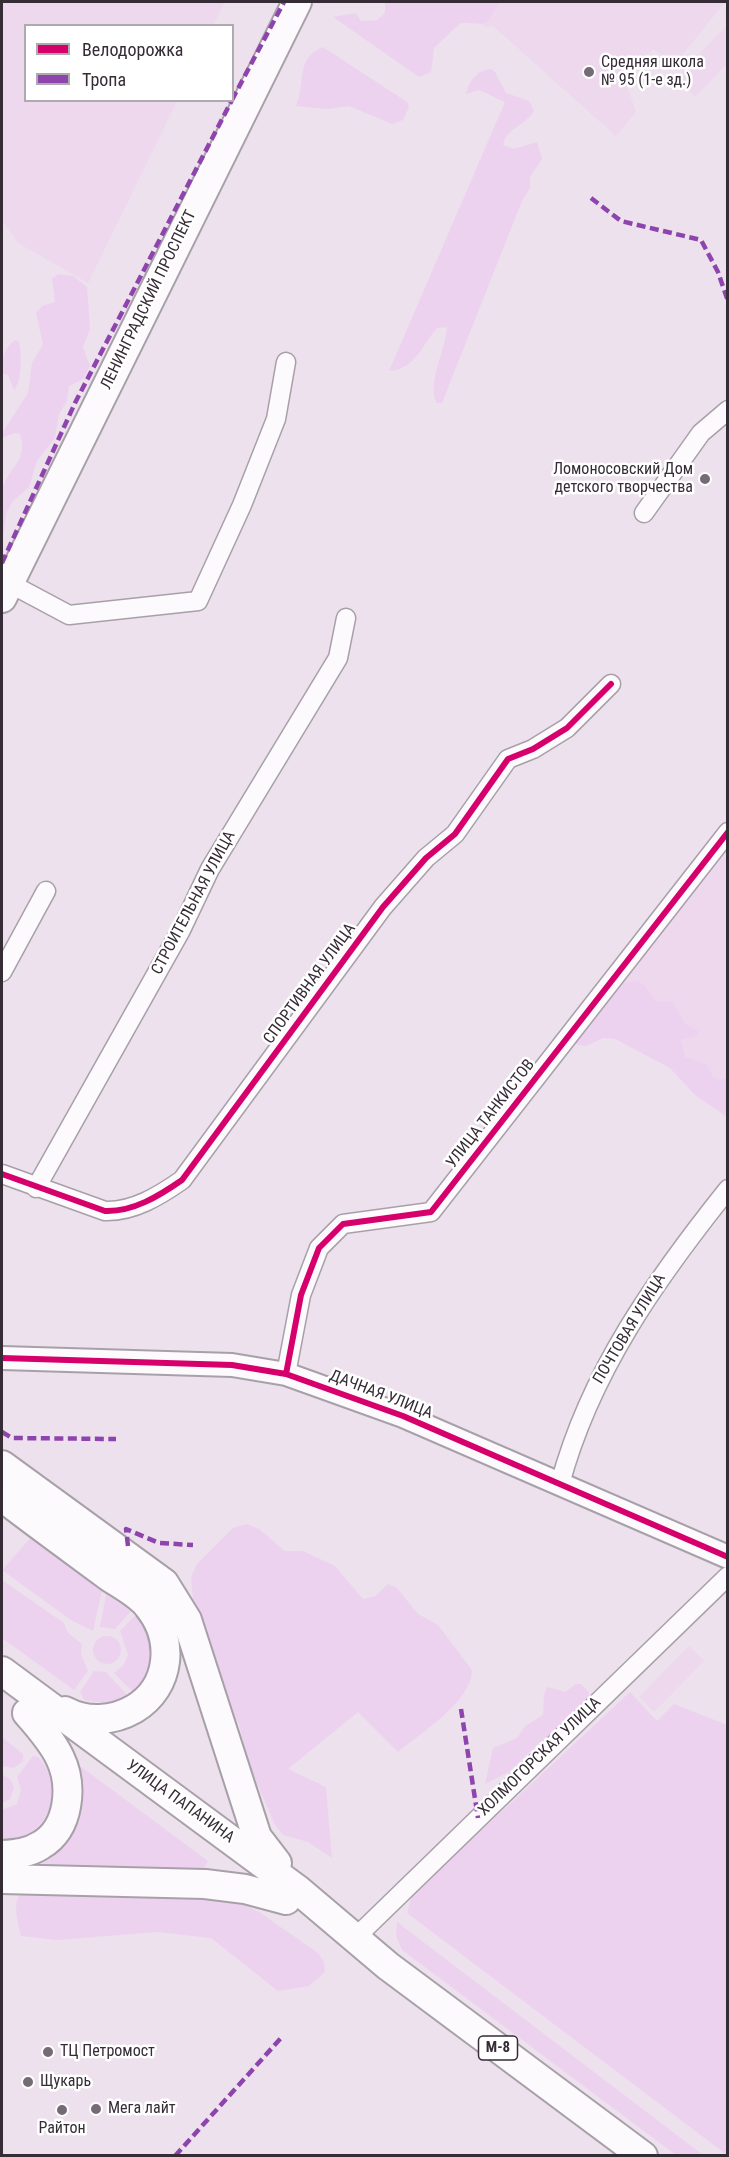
<!DOCTYPE html>
<meta charset="utf-8">
<style>
body{margin:0}
#map{position:relative;width:729px;height:2157px;overflow:hidden;background:#ece1ed;font-family:"Roboto Condensed",sans-serif}
canvas{display:block}
.frame{position:absolute;inset:0;border:3px solid #352c35;pointer-events:none}
.legend{position:absolute;left:24px;top:24px;width:210px;height:78px;box-sizing:border-box;background:#fff;border:2px solid #aeabae;margin:0;padding:8px 10px;list-style:none;font-size:18px;color:#352c35}
.legend li{display:flex;align-items:center;gap:12px;height:30px}
.legend b{width:30px;border:2px solid #aeabae}
</style>
<div id="map">
<canvas width="729" height="2157"></canvas>
<div class="frame"></div>
<ul class="legend">
<li><b style="height:8px;background:#d6006c"></b>Велодорожка</li>
<li><b style="height:8px;background:#8e44ad"></b>Тропа</li>
</ul>
</div>
<script>
const c = document.querySelector('canvas').getContext('2d');
c.lineJoin = 'round';
function paint(path, color) { c.fillStyle = color; c.fill(path, 'evenodd'); }
function strokePath(path, color, width, dash) { c.strokeStyle = color; c.lineWidth = width; c.lineCap = dash ? 'butt' : 'round'; c.setLineDash(dash || []); c.stroke(path); }
function label(font, color, halo, rows, align = 'center') {
  c.font = font + ' "Roboto Condensed",sans-serif'; c.lineWidth = 5; c.setLineDash([]); c.textBaseline = 'middle'; c.strokeStyle = halo; c.fillStyle = color; for (const [text, x, y, turn = 0] of rows) {
    c.save(); c.translate(x, y); c.rotate((+turn || 0) * Math.PI / 180); c.textAlign = isNaN(turn) ? turn : align; if (halo) c.strokeText(text, 0, 0); c.fillText(text, 0, 0); c.restore();
  }
}
paint(new Path2D(`
 M2,2H225L213,25L26,26V100L177,101L88,283L18,243L2,220Z
 M457,2H725L675,64L653,49L625,80L636,112L616,136L493,26L485,27Z
 M727,25V64L695,97L676,78Z
 M727,847V1107L604,1003Z
 M689,1646L704,1661L654,1712L639,1697Z`), '#edd8ee');
paint(new Path2D(`
 M385,2H500L486,23C477,25 471,22 462,23C459,23 440,43 434,48L431,72L419,77L333,17L356,13L361,21L377,20L385,13Z
 M323,47L407,102L409,107L403,120L392,124L349,106L328,109L296,106C306,82 295,58 323,47Z
 M491,69L495,72L506,93L529,101L534,111C526,125 506,128 503,145L514,149L537,142L542,159L530,177V188L522,201L442,403H437C426,385 446,349 447,327L437,328C421,346 416,369 389,371L505,102L479,90L466,94C469,81 477,70 491,69Z
 M59,274L73,276L87,287L90,329L83,347L90,366L83,379L69,386L67,401L59,414L55,438L37,461L29,487L13,501L6,513L2,548C1,530 0,509 2,492C7,465 29,464 20,434L15,433L2,438V433L28,393L32,363L43,344L36,313L42,306L55,302L52,278Z
 M15,340L19,342C22,352 22,382 14,390L8,375L2,373C1,360 4,348 15,340Z
 M636,981L645,986L655,1001L673,1002L685,1024L697,1030L699,1035L681,1040L685,1057L706,1064L714,1078L719,1080L727,1077V1117L695,1095L670,1068L615,1039L603,1038L586,1046L574,1044L575,1039L621,983Z
 M246,1524L259,1529L285,1551H303L335,1566L363,1599L375,1596L388,1584L396,1587L418,1614L438,1625L472,1670C472,1701 421,1733 398,1752L358,1712L288,1769L326,1787L332,1858L308,1842L283,1835L275,1825L247,1760L239,1724L231,1713L210,1640L193,1600L191,1577L197,1564L233,1528Z
 M33,1535L103,1586L93,1631L71,1620L2,1570Z
 M2,1580L64,1623L68,1633L82,1644L81,1654L88,1671L74,1690L2,1638Z
 M107,1590L133,1609L115,1629L100,1627Z
 M139,1612L152,1628C151,1648 156,1683 132,1691L114,1673L123,1666L128,1655L120,1631Z
 M93 1650a14 14 0 1 1 28 0a14 14 0 1 1-28 0Z
 M94,1671L106,1672L128,1696L106,1703L84,1700L80,1692Z
 M576,1684H581L589,1692L588,1703L538,1744L509,1772L485,1784L493,1748L517,1738L525,1726L543,1715L544,1695L547,1687L565,1692Z
 M630,1692L657,1721L674,1704L727,1725V2155L407,1913L412,1895Z
 M2,1737L23,1754V1761L14,1768L2,1766Z
 M33,1756L38,1757C69,1789 47,1841 2,1841V1810L17,1804L21,1790L17,1777Z
 M76,1763L208,1861L203,1870L6,1865L26,1861Z
 M2,1774L11,1780L14,1788L10,1799L2,1803Z
 M33,1890L235,1900L259,1912L318,1953L324,1962L325,1972L309,1986L278,1991L211,1938L158,1932L57,1940L21,1936C17,1921 13,1906 20,1893Z
 M397,1922L703,2155H676L402,1950L396,1936Z`), '#edd2ef');
const minor = new Path2D(`
 M644,513L701,433L728,410
 M9,583L69,615L198,601L242,505L276,419L286,362
 M2,972L46,891
 M2,1174L105,1211C133,1212 159,1196 182,1180L383,907L426,858L455,834L508,759L533,749L567,728L611,684
 M36,1188L181,930L210,869L338,658L346,618
 M286,1374L301,1295L319,1248L343,1224L431,1212L728,832
 M560,1484C590,1372 656,1279 728,1189
 M354,1939L728,1576`);
const tertiary = new Path2D(`
 M2,1358L232,1365L286,1374L403,1416L728,1557`);
const primary = new Path2D(`
 M2,598L297,2
 M2,1465L164,1583L187,1620L257,1837L277,1863
 M2,1497C37,1524 73,1550 108,1576C121,1585 139,1594 148,1606C175,1639 171,1687 134,1709C113,1721 87,1723 65,1711
 M2,1671L297,1889L388,1966L643,2156
 M2,1855C15,1854 29,1853 41,1845C70,1828 73,1785 60,1758C52,1741 39,1727 27,1713
 M2,1879L205,1884L245,1889L286,1900`);
strokePath(minor, '#a8a0a9', 21);
strokePath(tertiary, '#a8a0a9', 26);
strokePath(primary, '#a8a0a9', 32);
strokePath(minor, '#fcfafc', 18);
strokePath(tertiary, '#fcfafc', 22);
strokePath(primary, '#fcfafc', 28);
strokePath(new Path2D(`
 M232,100L284,2
 M591,198L621,221L701,240L718,272L728,301
 M2,563L75,403L232,100
 M2,1432L12,1438L116,1439
 M128,1546L126,1529L159,1543L193,1545
 M461,1709L478,1818
 M175,2156L281,2038`), '#8e44ad', 4.5, [9, 4.5]);
strokePath(new Path2D(`
 M2,1174L105,1211C133,1212 159,1196 182,1180L383,907L426,858L455,834L508,759L533,749L567,728L611,684
 M2,1358L232,1365L286,1374L403,1416L728,1557
 M286,1374L301,1295L319,1248L343,1224L431,1212L728,832`), '#d6006c', 6);
for (const [x, y, r, color] of [
 [589,72,6,"#756b75"],
 [705,479,6,"#756b75"],
 [48,2052,6,"#756b75"],
 [28,2082,6,"#756b75"],
 [96,2109,6,"#756b75"],
 [62,2110,6,"#756b75"]
]) { const dot = new Path2D(); dot.arc(x, y, r, 0, 2 * Math.PI); c.fillStyle = color; c.fill(dot); strokePath(dot, '#fff', 2); }
for (const [x, y, w] of [
 [498,2048,39]
]) { const box = new Path2D(); box.roundRect(x - w / 2, y - 12, w, 24, 4.5); c.fillStyle = '#fff'; c.fill(box); strokePath(box, '#352c35', 1.5); }
label('bold 15px', '#352c35', null, [
 ["М-8",498,2048]
]);
label('16px', '#352c35', '#fff', [
 ["Средняя школа",601,63],
 ["№ 95 (1-е зд.)",601,81],
 ["Ломоносовский Дом",693,470,"right"],
 ["детского творчества",693,488,"right"],
 ["ТЦ Петромост",60,2052],
 ["Щукарь",40,2082],
 ["Мега лайт",108,2109],
 ["Райтон",62,2129,"center"]
], 'left');
label('16px', '#352c35', '#fff', [
 ["ЛЕНИНГРАДСКИЙ ПРОСПЕКТ",149,300,-64],
 ["СТРОИТЕЛЬНАЯ УЛИЦА",194,903,-62],
 ["СПОРТИВНАЯ УЛИЦА",310,984,-54],
 ["УЛИЦА ТАНКИСТОВ",491,1114,-52],
 ["ПОЧТОВАЯ УЛИЦА",630,1329,-59],
 ["ДАЧНАЯ УЛИЦА",381,1395,21],
 ["ХОЛМОГОРСКАЯ УЛИЦА",540,1757,-44],
 ["УЛИЦА ПАПАНИНА",180,1802,36]
]);
</script>
